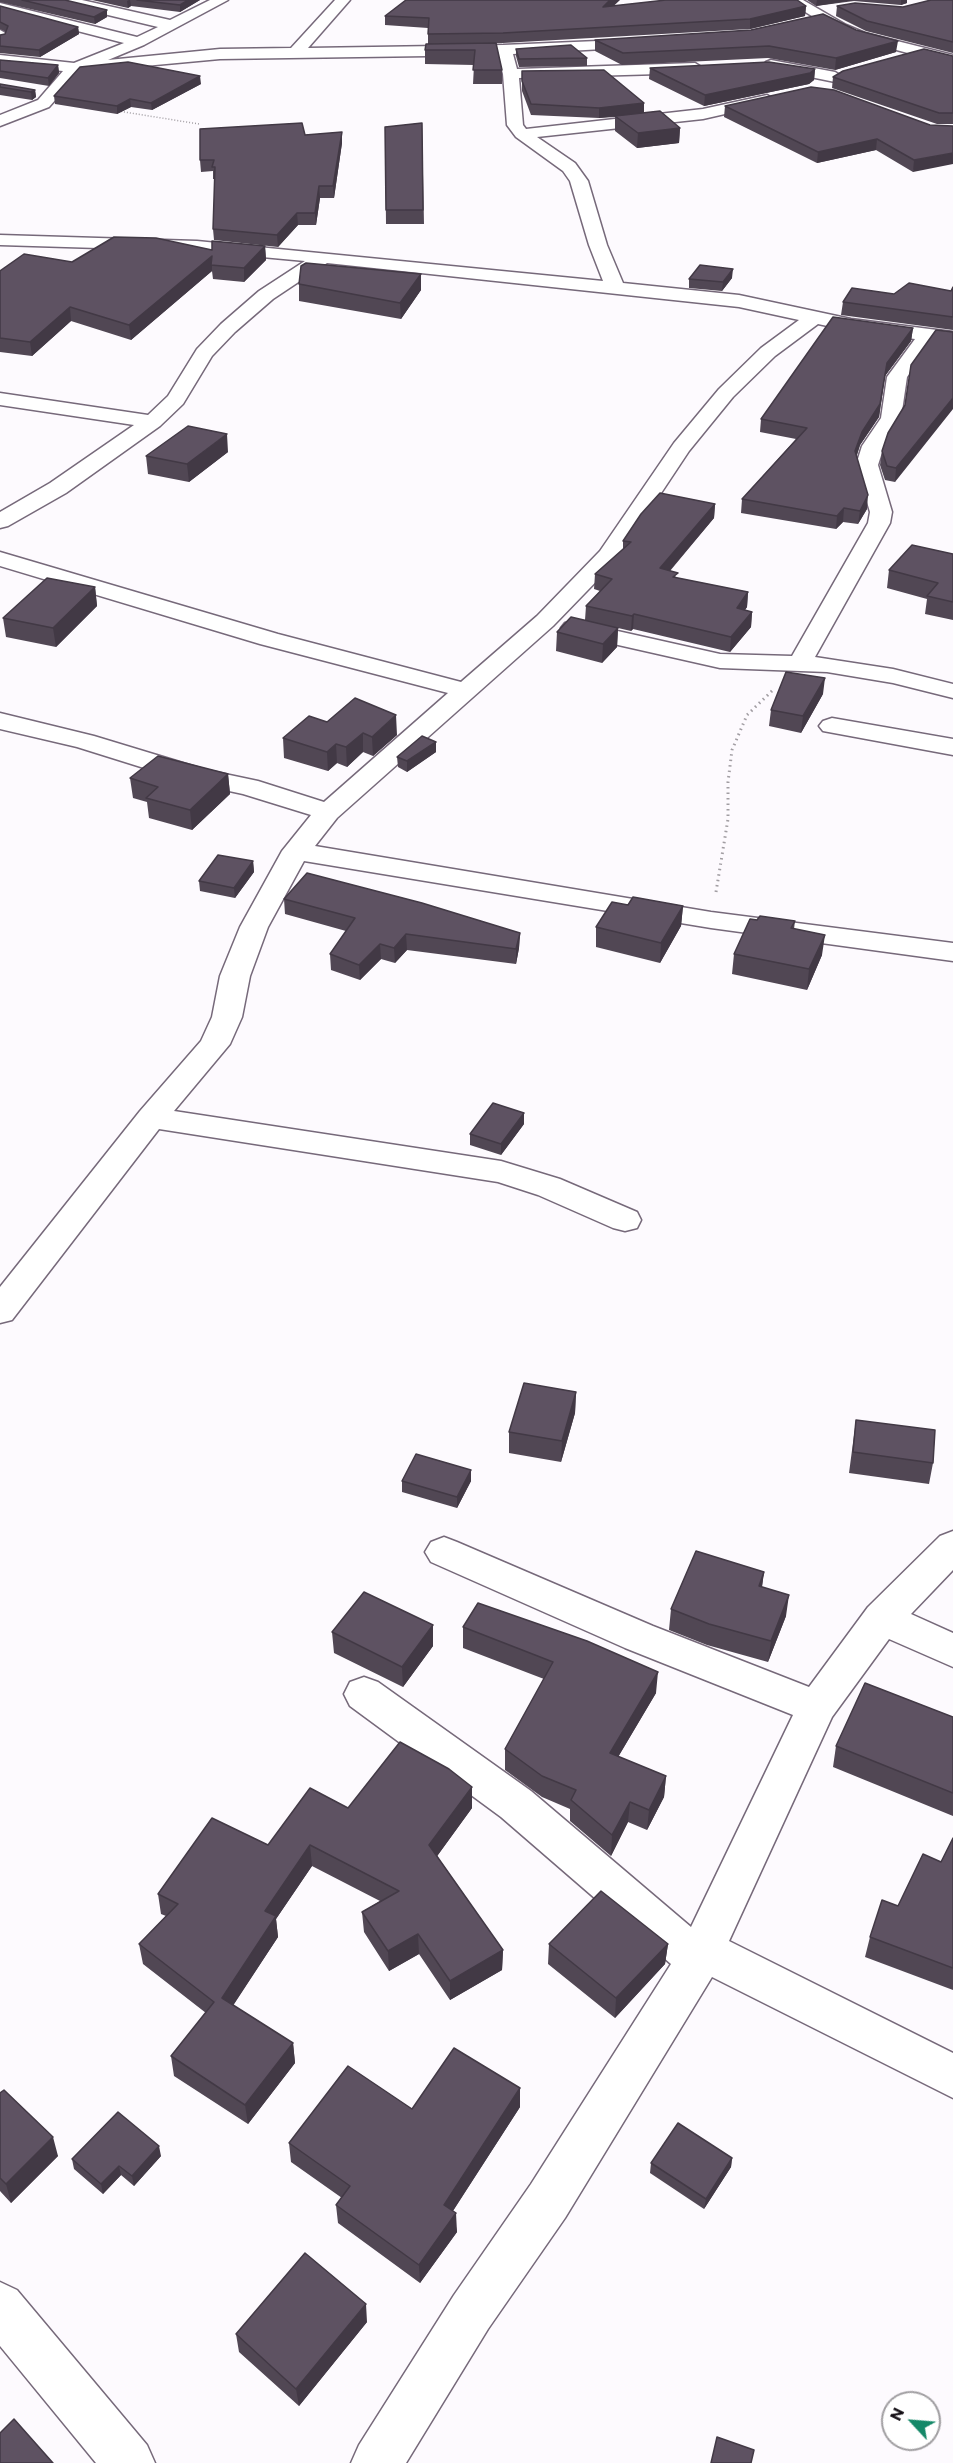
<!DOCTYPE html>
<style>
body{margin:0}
#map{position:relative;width:953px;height:2463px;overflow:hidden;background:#fdfafe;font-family:Commissioner,sans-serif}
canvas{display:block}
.north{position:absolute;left:881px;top:2391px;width:60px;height:60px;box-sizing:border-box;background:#fff;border:2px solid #a09ea1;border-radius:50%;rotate:296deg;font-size:16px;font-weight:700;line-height:24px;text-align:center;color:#120d13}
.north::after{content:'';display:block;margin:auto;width:21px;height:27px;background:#148868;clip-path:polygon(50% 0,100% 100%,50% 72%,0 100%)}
</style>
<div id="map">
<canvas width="953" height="2463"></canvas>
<div class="north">N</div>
</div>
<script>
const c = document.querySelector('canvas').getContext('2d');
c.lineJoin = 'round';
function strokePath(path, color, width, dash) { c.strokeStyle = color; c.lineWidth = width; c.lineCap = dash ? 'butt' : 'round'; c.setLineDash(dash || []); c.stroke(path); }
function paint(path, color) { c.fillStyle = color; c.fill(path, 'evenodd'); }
const minor = new Path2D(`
 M56,0H82L170,20L210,0H228L144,45L108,60L220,49L291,48L335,0H350L308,48L503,45L645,39L648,42L640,47L513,54L517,69L695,63L703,68L695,73L519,78L523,125L526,129L703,109L767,95L775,100L773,103L703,119L537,137L575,163L588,181L607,245L623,283L739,295L851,319L953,332V344L933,341L907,377L901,418L884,446L878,465L892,512L890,523L815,657L893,669L953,684V698L893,683L827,672L720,668L565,633L561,628L565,623L573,621L720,654L792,656L868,523L870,512L856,465L862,446L881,418L887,377L915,339L851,331L818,324L775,356L733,397L689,451L616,561L553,626L337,818L315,846L711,912L953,943V961L711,928L304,861L268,927L250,976L242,1017L230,1044L174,1111L501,1161L560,1179L637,1212L641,1220L637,1228L625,1231L613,1228L538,1195L498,1182L159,1129L12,1320L0,1323V1287L140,1111L201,1041L212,1017L220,976L240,927L282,851L311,815L243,794L192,783L77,747L0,729V713L94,736L206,770L258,781L324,802L448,693L260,644L0,566V552L278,634L461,682L537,616L600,551L674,443L719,389L761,348L799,320L739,307L327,263L273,299L235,332L212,356L183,404L160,426L66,493L8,526L0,528V512L50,483L134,425L0,405V393L148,415L168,396L197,349L221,324L259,291L305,261L197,251L0,245V235L197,241L603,281L589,245L570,181L563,171L516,137L507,125L503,74L498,55L220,59L80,72L49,107L0,126V115L38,100L63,71L0,65V55L74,63L124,43L0,11V3L137,37L158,27L58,3Z
 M786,0H803L846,25L865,33L953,55V65L855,39L836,31Z
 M0,30L7,34L5,39L0,41Z
 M771,60L835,72L843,77L835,82L766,68L763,65L766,62Z
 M832,718L953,739V755L823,731L819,726L823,721Z
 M953,1531V1570L911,1614L953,1633V1667L889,1639L832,1717L729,1941L953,2053V2098L712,1977L565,2218L488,2329L406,2463H351L359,2445L454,2295L531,2184L671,1964L501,1817L350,1706L344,1694L350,1682L364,1677L378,1682L531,1791L691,1927L793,1715L625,1648L431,1562L425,1552L431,1542L444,1537L457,1542L653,1626L809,1687L868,1607L940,1536Z
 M0,2282L17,2290L147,2445L155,2463H96L0,2346Z`);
strokePath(minor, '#76697a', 3);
strokePath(new Path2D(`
 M118,111L199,124`), '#a19da2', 1.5, [1, 2]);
strokePath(new Path2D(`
 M716,892L728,819V782L732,750L747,715L773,690`), '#a19da2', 3, [1.5, 4]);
paint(minor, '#fff');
paint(new Path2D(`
 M0,0H65L107,17L95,24L0,2Z
 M92,0H200L180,12L131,6L128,8Z
 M807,0H907V3L901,5L854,1L816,6Z
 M953,0V53L866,31L836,16L837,6L903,7Z
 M614,5L806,6L805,16L750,29L503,43L428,44V28L385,25V16Z
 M0,6L78,27L79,34L40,57L0,53V35L5,34L6,32L0,29Z
 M751,30L896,52L835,70L768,58L622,65L595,51V40Z
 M496,43L502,70V84H473L474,65L425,64V50Z
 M516,49L587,58V66L519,67L516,56Z
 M953,56V124H937L832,88L833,77Z
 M0,60L58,65L59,73L49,86L0,78Z
 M650,68L815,69L814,80L809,84L704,106L649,79Z
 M522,71L644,113L680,128L679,143L637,148L615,131V117L599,118L531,115L522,91Z
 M0,84L35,90L36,97L32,100L0,95Z
 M201,84L152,110L131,107L117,114L55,104L54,96Z
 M725,106L930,125L913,172L876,150L817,163L724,117Z
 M422,123L424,224H386L385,127Z
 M342,132V143L334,198H320L316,225H298L278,247L214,240L213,229L215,179H213V171L201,172L200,160L305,135Z
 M265,246L266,260L244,282L213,279L212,271L131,340L71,321L32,356L0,352V271L72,262Z
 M421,274V290L401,319L299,301V284Z
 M732,278L722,291L689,288V279Z
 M953,287V330L841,315L843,302L894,294L951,291Z
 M913,328L911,341L885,376L879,417L860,445L857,455L867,509L858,524L843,522L836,529L741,513L742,499L796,439L760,432L761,419Z
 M953,332L895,482L885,480L880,465L882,451Z
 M228,452L189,482L148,474L146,456Z
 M715,504L714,518L670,571L677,578L748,592L747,607L745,610L752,612L751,627L730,652L633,629L631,631L618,628L617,647L602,663L556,651L557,632L585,620L586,606L600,591L594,589L595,574L623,549V541Z
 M953,554V620L925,614L927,599L887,588L889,570Z
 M95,587L97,606L56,647L6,637L3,618Z
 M823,694L801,733L769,726L771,710Z
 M327,722L397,735L373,756L363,752L347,767L337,763L328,771L284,758L283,738Z
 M436,742V752L407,772L398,767L397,757Z
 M228,774L230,794L192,830L149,818L147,802L133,798L130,778Z
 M253,861L254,872L235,898L200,891L199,881Z
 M284,899L520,933L519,948L516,964L407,950L395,963L381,959L360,980L331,970L330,954L346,931L285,914Z
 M628,905L683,906L681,926L660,963L596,947V927Z
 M757,920L795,921L794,929L822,955L807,990L732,974L734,954Z
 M524,1124L501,1155L470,1145V1134Z
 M576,1392L575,1413L561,1462L509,1453V1432Z
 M856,1420L933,1463L929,1484L849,1473Z
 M471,1470V1481L457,1508L402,1492V1481Z
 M764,1572L762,1587L786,1616L768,1662L707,1645L669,1630L671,1609Z
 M463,1627L656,1693L618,1757L666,1776L664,1797L647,1830L628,1822L611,1856L570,1821V1809L542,1797L505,1770V1749L544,1679L463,1648Z
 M332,1632L433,1646L403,1687L334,1653Z
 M953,1717V1816L833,1767L836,1746Z
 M348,1808H472L437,1856L503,1950L502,1970L450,2000L419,1954L389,1971L364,1932L362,1912L380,1901L312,1866L276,1919L278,1937L233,2005L293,2043L295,2063L248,2124L174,2076L171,2056L206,2013L143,1964L139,1944L166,1916L161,1914L158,1894L268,1845Z
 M953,1838V1990L865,1957L870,1937L941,1862Z
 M549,1944H668L665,1964L615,2018L548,1964Z
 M0,2093L58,2156L11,2203L0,2191Z
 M520,2107L453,2211L457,2232L420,2283L338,2223L336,2205L342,2198L291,2162L289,2143L412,2109Z
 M161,2156L134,2186L121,2175L103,2194L74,2169L72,2159Z
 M732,2158L731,2167L704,2209L650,2173L651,2163Z
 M367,2322L299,2406L239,2352L236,2334Z`), '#514754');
paint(new Path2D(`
 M129,0H130L131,6L128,8L127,1Z
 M188,0H200L180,12V5Z
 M610,0H620L603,16V7Z
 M817,0H854L816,6Z
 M901,0H907V3L901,5Z
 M806,6L805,16L750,29V19Z
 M107,10V17L95,24L94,17Z
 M78,27L79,34L40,57L39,50Z
 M898,41L896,52L835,70L836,58Z
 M58,65L59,73L49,86L48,78Z
 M815,69L814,80L809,84L704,106L705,95Z
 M200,76L201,84L152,110L151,103Z
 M35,90L36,97L32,100L31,92Z
 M130,99L131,107L117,114V106Z
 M644,103V113L599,118V108Z
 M680,128L679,143L637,148L638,133Z
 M342,132V143L334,198L333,186Z
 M877,139L876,150L817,163L818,152Z
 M953,153V164L913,172L914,160Z
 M319,186L320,198L316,225L315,213Z
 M297,213L298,225L278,247L277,235Z
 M265,246L266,260L244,282V268Z
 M212,256V271L131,340L129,325Z
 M733,269L732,278L722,291L723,282Z
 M421,274V290L401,319L400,303Z
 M70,307L71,321L32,356L30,342Z
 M913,328L911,341L885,376L879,417L860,445L854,464L855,451L862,432L887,363Z
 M953,398V409L895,482L896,468Z
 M227,434L228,452L189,482L187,464Z
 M868,495L867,509L858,524L860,511Z
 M715,504L714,518L659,583L660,568Z
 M844,508L843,522L836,529L837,516Z
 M95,587L97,606L56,647L53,628Z
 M748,592L747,607L736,623L737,608Z
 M752,612L751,627L730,652L731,637Z
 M634,614L633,629L631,631L632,616Z
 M618,628L617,647L602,663L603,644Z
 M825,678L823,694L801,733L803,716Z
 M396,715L397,735L373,756L372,737Z
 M363,733V752L347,767L346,747Z
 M436,742V752L407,772V761Z
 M336,744L337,763L328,771L327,752Z
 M228,774L230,794L192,830L190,810Z
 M253,861L254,872L235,898L234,888Z
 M683,906L681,926L660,963L661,943Z
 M520,933L519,948L516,964V949Z
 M406,934L407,950L395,963L394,948Z
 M825,935L822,955L807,990L809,969Z
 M380,944L381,959L360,980L359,965Z
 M524,1113V1124L501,1155V1144Z
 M576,1392L575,1413L561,1462L562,1441Z
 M471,1470V1481L457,1508V1497Z
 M764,1572L761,1593L759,1586Z
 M789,1595L786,1616L768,1662L771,1641Z
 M433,1625V1646L403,1687L402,1667Z
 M658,1672L656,1693L608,1774L610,1753Z
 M666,1776L664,1797L647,1830L649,1810Z
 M472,1787V1808L430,1866L429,1845Z
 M630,1802L628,1822L611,1856L612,1835Z
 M310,1845L312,1866L276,1919L278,1937L225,2018L222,1998L265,1911Z
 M418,1934L419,1954L389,1971L388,1951Z
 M668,1944L665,1964L615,2018L616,1998Z
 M503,1950L502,1970L450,2000V1981Z
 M293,2043L295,2063L248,2124L245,2105Z
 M520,2088V2107L445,2223L444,2205Z
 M53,2137L58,2156L11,2203L6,2184Z
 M159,2146L161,2156L134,2186L132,2176Z
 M732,2158L731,2167L704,2209L706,2199Z
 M119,2166L121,2175L103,2194L101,2184Z
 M456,2213L457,2232L420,2283L419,2265Z
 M366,2304L367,2322L299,2406L296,2389Z`), '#423945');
const building = new Path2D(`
 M22,0H65L107,10L94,17Z
 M137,0H188L180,5Z
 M406,0H610L603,7L666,0H797L806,6L750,19L503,33L428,34L429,18L385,16Z
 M931,0H953V42L867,21L837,6L855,3L903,7Z
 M0,6L78,27L39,50L0,46V35L5,34L8,26L0,22Z
 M823,14L856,30L898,41L836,58L769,46L623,53L595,40L751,30Z
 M496,43L502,70H473L475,50H425L426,44Z
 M571,45L587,58L519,59L516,49Z
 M924,49L953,56V113H939L833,77L843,71Z
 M0,60L58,65L48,78L0,71Z
 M128,62L200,76L151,103L130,99L117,106L54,96L80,67Z
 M769,62L815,69L810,73L705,95L650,68Z
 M604,70L644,103L599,108L531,104L522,81V71Z
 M0,84L35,90L31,92L0,87Z
 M811,87L834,90L930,125L953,126V153L914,160L877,139L818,152L725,106Z
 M660,111L680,128L638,133L615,116Z
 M302,123L305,135L342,132L333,186H319L315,213H297L277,235L213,229L215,167H212L214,160H200V129Z
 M422,123L423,210H386L385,127Z
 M114,237L156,238L212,250V241L265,246L244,268L211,265L212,256L129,325L70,307L30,342L0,338V271L24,254L72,262Z
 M306,263L421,274L400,303L299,284L301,266Z
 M700,265L733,269L723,282L689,279Z
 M909,283L951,291L953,287V317L843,302L852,288L894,294Z
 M833,317L913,328L887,363L880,404L862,432L855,451L868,495L860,511L844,508L837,516L742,499L807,428L761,419Z
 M936,330L953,332V398L896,468L887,466L882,451L888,433L905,405L911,365Z
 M188,426L227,434L187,464L146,456Z
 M660,493L715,504L660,568L678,573L673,577L748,592L737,608L752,612L731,637L634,614L632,616L586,606L612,579L595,574L631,542L623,541L641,514Z
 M912,545L953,554V602L927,596L938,583L889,570Z
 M47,578L95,587L53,628L3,618Z
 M571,617L618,628L603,644L557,632Z
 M786,672L825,678L803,716L771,710Z
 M355,698L396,715L372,737L363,733L346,747L336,744L327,752L283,738L309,716L327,722Z
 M422,736L436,742L407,761L397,757Z
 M158,756L228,774L190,810L146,798L158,787L130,778Z
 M218,855L253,861L234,888L199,881Z
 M307,873L422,903L520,933L516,949L406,934L394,948L380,944L359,965L330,954L355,918L284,899Z
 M633,897L683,906L661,943L596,927L612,902L628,905Z
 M760,916L795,921L791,928L825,935L809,969L734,954L750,919L757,920Z
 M493,1103L524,1113L501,1144L470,1134Z
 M524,1383L576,1392L562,1441L509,1432Z
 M856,1420L935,1430L933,1463L853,1452Z
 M416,1454L471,1470L457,1497L402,1481Z
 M696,1551L764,1572L759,1586L789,1595L771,1641L709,1624L671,1609Z
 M364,1592L433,1625L402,1667L332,1632Z
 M478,1603L587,1641L658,1672L610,1753L666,1776L649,1810L630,1802L612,1835L571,1800L576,1790L542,1776L505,1749L553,1662L463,1627Z
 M865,1683L953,1717V1793L836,1746Z
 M400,1742L449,1769L472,1787L429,1845L503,1950L450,1981L418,1934L388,1951L362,1912L399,1891L310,1845L265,1911L276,1916L222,1998L293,2043L245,2105L171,2056L214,2002L139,1944L178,1904L158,1894L212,1818L268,1845L310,1788L348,1808Z
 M953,1838V1968L870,1937L882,1900L898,1906L923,1854L941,1862Z
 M601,1891L668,1944L616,1998L549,1944Z
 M454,2048L520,2088L444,2205L456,2213L419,2265L336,2205L350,2186L289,2143L348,2066L412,2109Z
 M4,2090L53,2137L6,2184L0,2178V2093Z
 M118,2112L159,2146L132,2176L119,2166L101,2184L72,2159Z
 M678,2123L732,2158L706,2199L651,2163Z
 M305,2253L366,2304L296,2389L236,2334Z
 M14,2419L53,2463H0V2433Z
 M717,2437L754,2450L751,2463H711Z`);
paint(building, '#5e5262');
strokePath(building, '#423945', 1.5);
</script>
